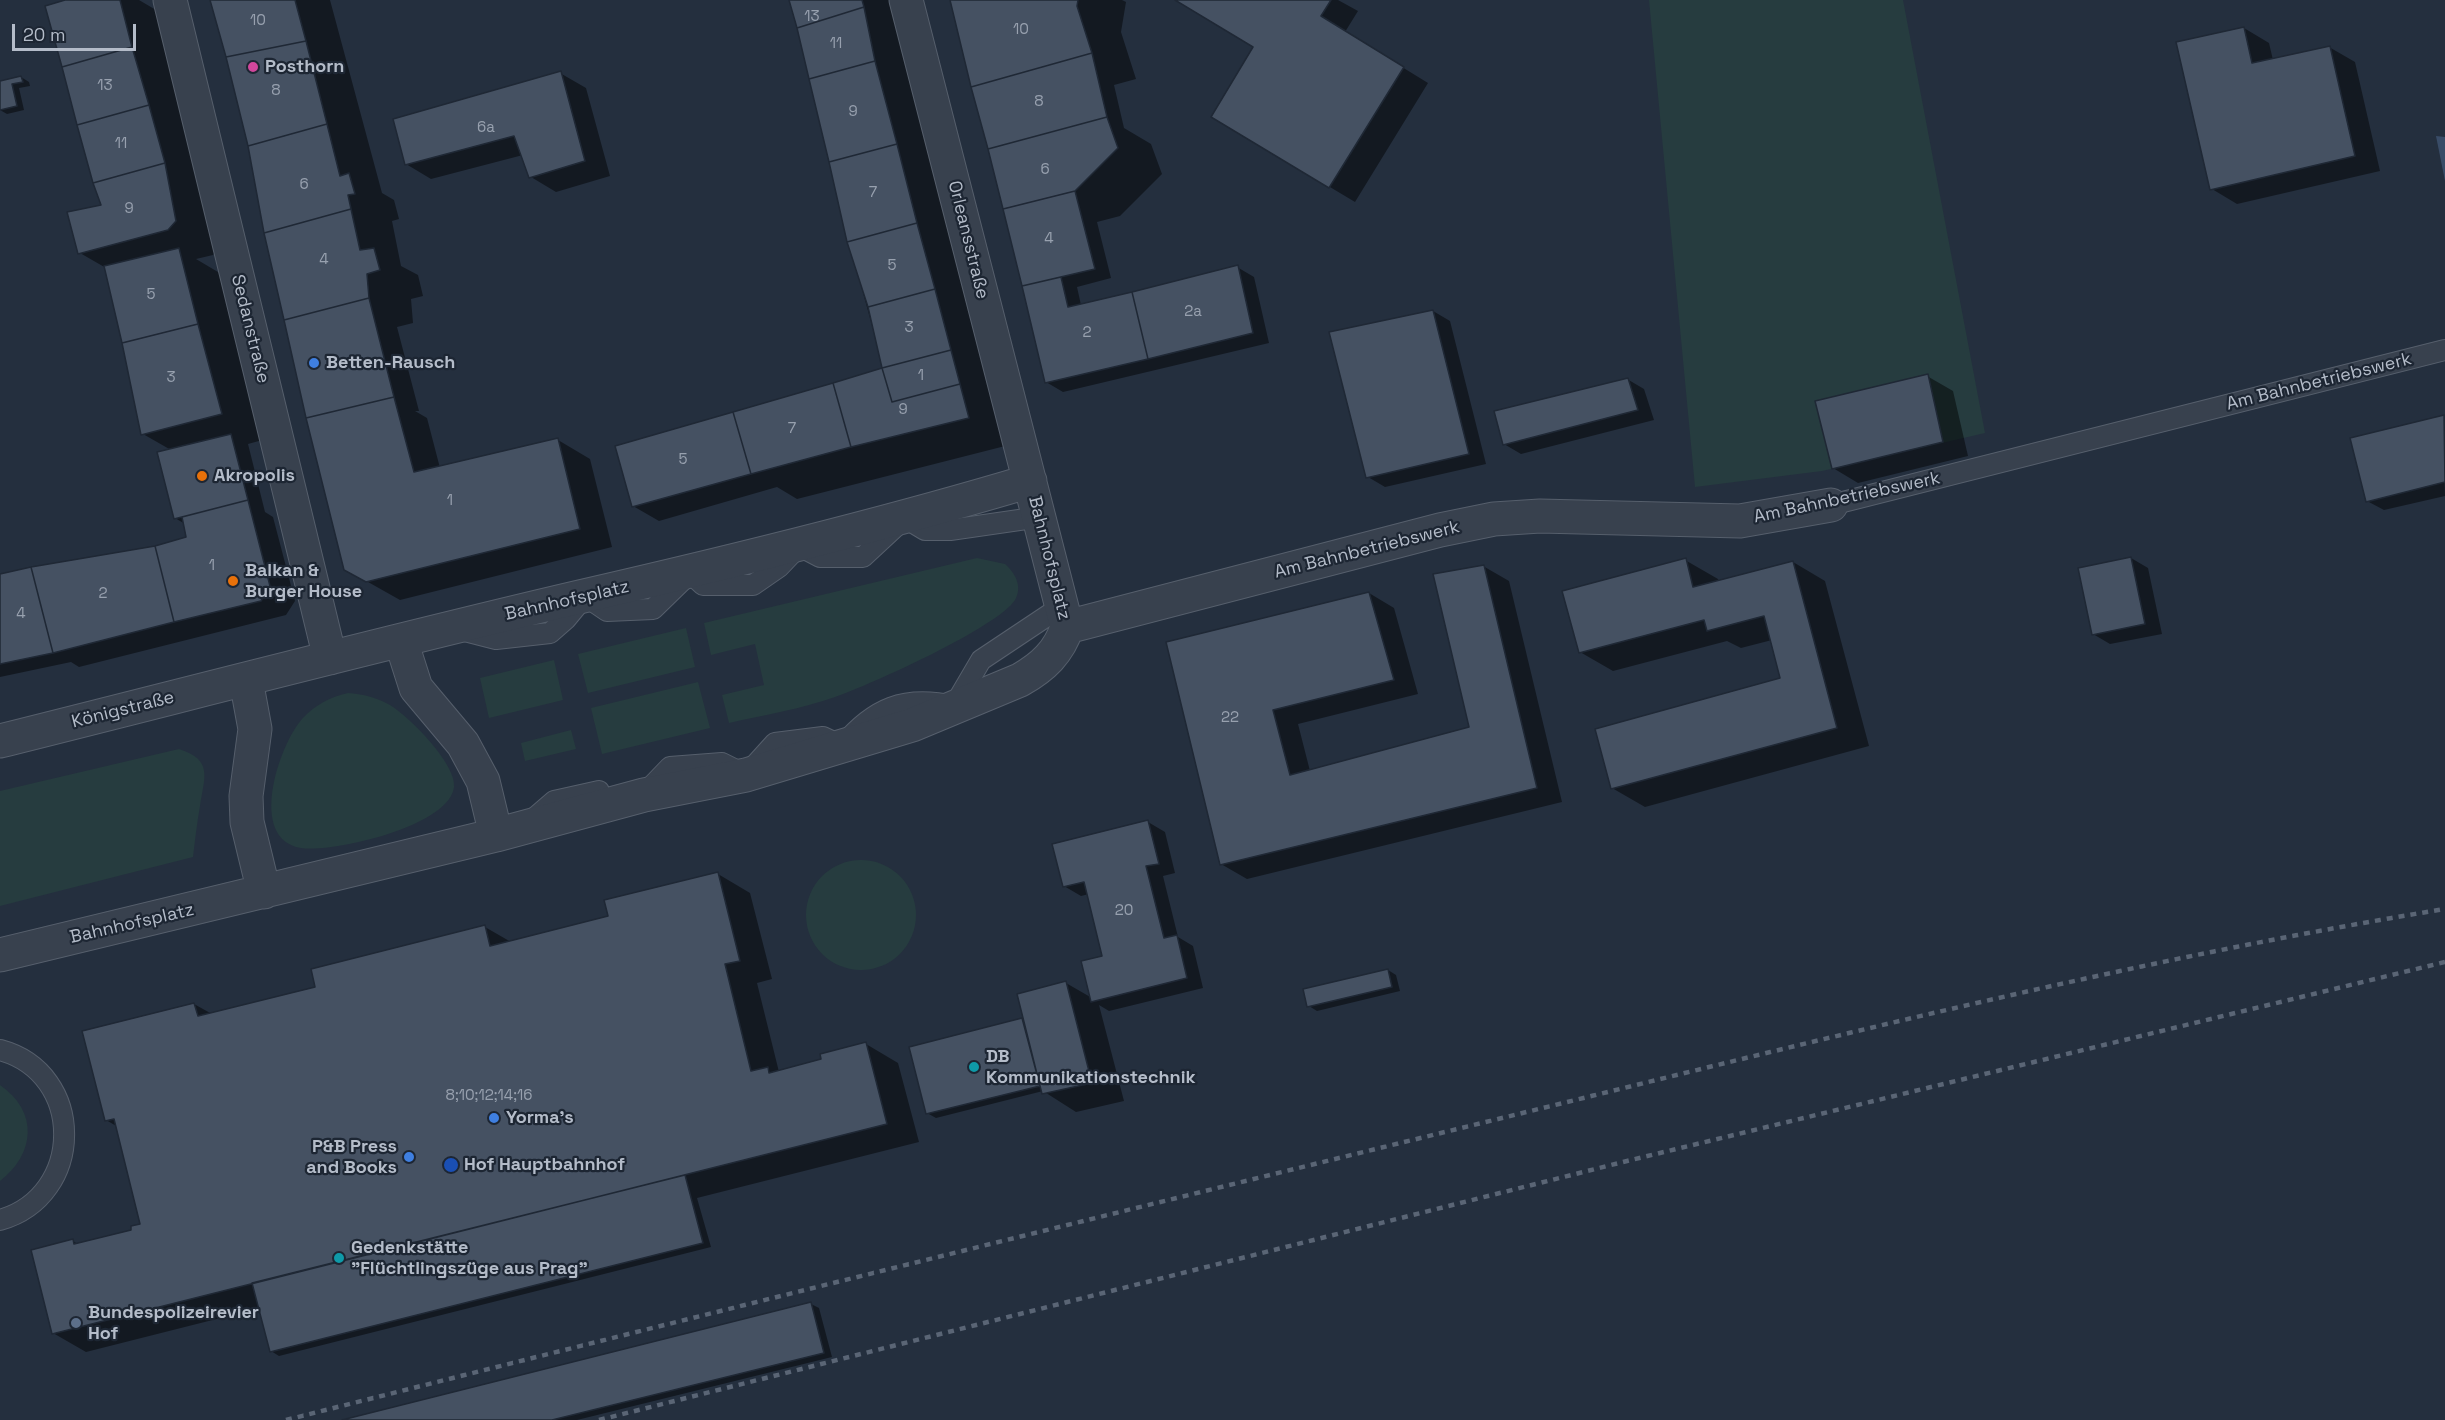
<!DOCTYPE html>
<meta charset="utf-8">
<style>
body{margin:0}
#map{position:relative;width:2445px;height:1420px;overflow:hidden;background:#242f3e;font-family:"Space Grotesk",sans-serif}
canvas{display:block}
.scale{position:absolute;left:12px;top:24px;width:124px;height:27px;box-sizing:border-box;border:3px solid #b4bcc9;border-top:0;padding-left:8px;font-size:18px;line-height:21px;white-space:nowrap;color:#b4bcc9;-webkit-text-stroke:4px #1d2633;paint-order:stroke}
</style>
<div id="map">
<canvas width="2445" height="1420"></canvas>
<div class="scale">20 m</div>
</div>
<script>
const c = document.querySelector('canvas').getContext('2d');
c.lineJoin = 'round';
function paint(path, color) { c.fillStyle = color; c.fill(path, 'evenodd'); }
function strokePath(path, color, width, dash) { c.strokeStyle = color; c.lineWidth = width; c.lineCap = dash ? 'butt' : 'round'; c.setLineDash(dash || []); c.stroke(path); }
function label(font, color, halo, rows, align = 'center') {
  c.font = font + ' "Space Grotesk",sans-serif'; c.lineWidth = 4.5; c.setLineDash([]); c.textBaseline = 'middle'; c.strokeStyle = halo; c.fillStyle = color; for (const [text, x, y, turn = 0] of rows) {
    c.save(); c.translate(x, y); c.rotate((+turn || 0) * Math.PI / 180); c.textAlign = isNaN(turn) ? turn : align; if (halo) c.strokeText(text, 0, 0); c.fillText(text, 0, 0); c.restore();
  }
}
paint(new Path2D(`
 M1649,0H1903L1985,433L1822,471L1695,487Z
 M977,558L1005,564C1015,573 1023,586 1015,600C998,627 870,685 835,697C801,709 764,715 729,723L722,695L764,685L755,644L711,655L704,623Z
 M686,628L695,667L588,693L578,654Z
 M554,660L563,700L489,718L480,678Z
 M698,682L710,728L602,754L591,708Z
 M348,693C362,694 375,697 388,704C407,714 457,764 454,787C450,826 333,853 301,848C247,839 279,745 302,719C315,705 330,697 348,693Z
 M571,730L576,749L525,761L521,743Z
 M179,749C214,760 204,778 200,806C197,823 195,840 193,857L0,906V791Z
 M806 915a55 55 0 1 1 110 0a55 55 0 1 1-110 0Z
 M0,1085C39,1112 35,1154 0,1181Z`), '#263c3f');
paint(new Path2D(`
 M2436,136L2445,137V181Z`), '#394c67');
paint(new Path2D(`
 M70,0H139L161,13L220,247L213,255L196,259L223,275L266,439L248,444L265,512L273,517L295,601L286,615L79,667L71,662L0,677V576L155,548L188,538L185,524L175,518L171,450L143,434L106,268L80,253L103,206Z
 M212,0H330L382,193L394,200L399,219L392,221L401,266L418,275L423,296L411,299L413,323L397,327L419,411H415L427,418L440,468L558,440L590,459L612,547L400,600L345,569L249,145Z
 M791,0H899L1013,444L797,499L777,487L659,521L633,506L884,369L849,242Z
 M951,0H1122L1126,2L1121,32L1136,79L1114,85L1124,128L1151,144L1162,174L1120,216L1097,222L1111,278L1077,287L1081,305L1237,267L1254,277L1269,343L1063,392L1046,382Z
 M1211,0H1338L1358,11L1345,32L1428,83L1355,202L1213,117L1255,47Z
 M2244,28L2269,43L2273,60L2329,47L2355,62L2380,171L2237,204L2212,189Z
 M560,73L586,88L610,176L556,192L531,177L523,155L431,179L406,164Z
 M21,77L29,82L30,86L19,88L24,110L7,114L0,110V82Z
 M1433,311L1450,321L1486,464L1385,487L1368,477Z
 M1927,376L1953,391L1968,456L1858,483L1833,468Z
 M1627,379L1644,389L1654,420L1521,454L1504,444Z
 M2443,417L2445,496L2384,510L2367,501Z
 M2131,558L2148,568L2162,634L2110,644L2093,634Z
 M1685,560L1718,579L1719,582L1793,562L1825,581L1869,746L1645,807L1612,788L1782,680L1772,640L1741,648L1727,641L1613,671L1580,652Z
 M1483,566L1509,581L1562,802L1247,879L1221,864L1167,644L1369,593L1394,608L1418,694L1298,724L1310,771L1471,728Z
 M1148,822L1165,832L1175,873L1163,876L1178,937L1193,946L1203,988L1109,1011L1099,1005L1124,1101L1076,1112L1043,1091L936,1118L927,1113L1022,1020L1025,1021L1066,983L1092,998L1104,957L1089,894L1081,896L1064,886Z
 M718,874L750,893L772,979L757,983L779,1072L823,1060L866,1044L898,1063L919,1142L697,1198L711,1247L279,1356L271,1351L260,1308L86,1352L53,1333L73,1241L79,1245L133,1231L142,1225L118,1127L106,1120L194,1004L212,1014L317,988L485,927L511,942L610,917Z
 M1388,970L1396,975L1400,991L1317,1011L1309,1006Z
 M811,1304L819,1308L832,1357L577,1420H348Z`), '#0007');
const building = new Path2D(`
 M65,0H120L132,47L62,67L45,6Z
 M210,0H295L306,41L226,57Z
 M789,0H862L864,7L797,28Z
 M950,0H1078L1077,6L1092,53L971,87Z
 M1175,0H1331L1321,16L1404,67L1329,188L1211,117L1253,47Z
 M864,7L875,61L809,79L797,28Z
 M2244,27L2252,63L2330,46L2355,156L2210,190L2176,42Z
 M306,41L327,124L248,146L226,57Z
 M132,47L149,105L77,125L62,67Z
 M1092,53L1107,117L988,149L971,87Z
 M875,61L897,144L829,162L809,79Z
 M561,71L585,161L529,178L514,136L405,165L393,119Z
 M21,76L23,82L12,84L17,106L0,110V81Z
 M149,105L165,163L93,183L77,125Z
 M1107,117L1118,148L1075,191L1003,209L988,149Z
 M327,124L340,176L349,173L355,194L348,195L351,209L264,233L248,146Z
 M897,144L917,223L847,242L829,162Z
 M165,163L176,221L168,230L78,254L67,212L101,205L93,183Z
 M1075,191L1095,269L1022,286L1003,209Z
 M351,209L360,250L374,248L380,270L367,274L369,298L284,320L264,233Z
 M917,223L935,289L868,307L847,242Z
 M179,248L198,324L122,343L104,266Z
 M1238,265L1253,333L1148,359L1132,292Z
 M1061,277L1068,307L1132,292L1148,359L1045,383L1022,286Z
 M935,289L951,350L882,368L868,307Z
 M369,298L394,397L306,418L284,320Z
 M1433,310L1469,454L1366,478L1329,332Z
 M198,324L222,414L141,435L122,343Z
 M951,350L960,384L892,402L882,368Z
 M882,368L892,402L960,384L969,418L851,447L833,383Z
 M1928,374L1943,442L1832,469L1815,401Z
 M1628,378L1638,410L1503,445L1494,411Z
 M833,383L851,447L751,474L733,412Z
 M394,397L414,472L558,438L580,529L366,582L344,570L306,418Z
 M733,412L751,474L632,507L615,446Z
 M2444,415L2445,482L2366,502L2350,438Z
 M231,434L248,500L174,519L157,452Z
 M248,500L270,586L261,601L174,622L155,546L186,537L182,517Z
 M155,546L174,622L53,653L31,567Z
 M2131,557L2145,624L2092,635L2078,568Z
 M1686,558L1693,587L1793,561L1837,728L1611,789L1595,729L1780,678L1764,616L1707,631L1704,620L1579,653L1562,591Z
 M1484,565L1537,788L1220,865L1166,642L1369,592L1394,680L1273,710L1290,775L1469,727L1433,574Z
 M31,567L53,653L0,664V574Z
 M1148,820L1159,864L1146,866L1164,938L1177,935L1187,978L1091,1002L1081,961L1102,956L1084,882L1063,887L1052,844Z
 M718,872L740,961L725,964L751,1071L768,1067L769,1073L821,1059L820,1054L866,1042L887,1124L52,1334L31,1250L73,1239L74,1244L131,1230V1226L140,1224L114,1119L105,1121L82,1031L194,1003L198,1016L315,987L311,969L485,925L490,946L608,916L604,900Z
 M1388,969L1392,987L1307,1007L1303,989Z
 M1066,981L1092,1083L1042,1094L1017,994Z
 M1022,1018L1040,1086L926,1114L909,1047Z
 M685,1175L703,1243L270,1352L252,1283Z
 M811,1302L824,1353L552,1420H342Z`);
paint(building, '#455162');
strokePath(building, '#1f2835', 1.5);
const service = new Path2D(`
 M1831,505L2445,350
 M461,630L496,639L550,633L566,619L585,596L607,611L653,609L690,573L703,585H753L779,567L799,546L820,557H863L905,518L925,530H950L1040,517
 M645,793L670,767L722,763L746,775L775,743L823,737L842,746C874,708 904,695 954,706L981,660L1062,606
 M532,820L554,801L599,791
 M0,1050C86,1073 85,1196 0,1220`);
const minor = new Path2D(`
 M170,0L330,658
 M1067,627L1440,530L1494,519L1540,516L1740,521L1831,505
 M401,641L416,688L463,744L483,781L496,835
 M246,680L255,729L246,796L247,822L264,892
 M0,741C192,693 383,643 575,598C728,563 880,526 1030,481
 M0,955L496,835L644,795L746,775L912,725L1020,680C1043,667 1059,652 1067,627L906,0`);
strokePath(service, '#565f6c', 22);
strokePath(minor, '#565f6c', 35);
strokePath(service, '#38414e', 20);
strokePath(minor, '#38414e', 33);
strokePath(new Path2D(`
 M286,1420C690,1318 1094,1218 1498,1119C1812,1042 2126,961 2445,909
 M599,1420L1627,1161L2445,962`), '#5a6575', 4.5, [6, 6]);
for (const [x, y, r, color] of [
 [253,67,6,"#d1479c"],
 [314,363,6,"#3f7fe0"],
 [202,476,6,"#e8710a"],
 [233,581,6,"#e8710a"],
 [974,1067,6,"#0f9aa8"],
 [494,1118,6,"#3f7fe0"],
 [409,1157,6,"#3f7fe0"],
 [451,1165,8,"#1a4fb4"],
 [339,1258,6,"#0f9aa8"],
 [76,1323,6,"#5c6f8a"]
]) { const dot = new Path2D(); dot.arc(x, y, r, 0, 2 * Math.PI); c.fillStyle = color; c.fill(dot); strokePath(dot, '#1d2633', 2); }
label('15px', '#98a1af', null, [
 ["13",812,17],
 ["10",258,21],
 ["10",1021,30],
 ["11",836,44],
 ["13",105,86],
 ["8",276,91],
 ["8",1039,102],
 ["9",853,112],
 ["6a",486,128],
 ["11",121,144],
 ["6",1045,170],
 ["6",304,185],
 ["7",873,193],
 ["9",129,209],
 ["4",1049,239],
 ["4",324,260],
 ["5",892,266],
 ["5",151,295],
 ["2a",1193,312],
 ["3",909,328],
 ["2",1087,333],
 ["1",921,376],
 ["3",171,378],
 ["9",903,410],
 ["7",792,429],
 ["5",683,460],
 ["1",450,501],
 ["1",212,566],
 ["2",103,594],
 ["4",21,614],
 ["22",1230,718],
 ["20",1124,911],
 ["8;10;12;14;16",489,1096]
]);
label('bold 18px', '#b4bcc9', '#1d2633', [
 ["Posthorn",265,67],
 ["Betten-Rausch",326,363],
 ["Akropolis",214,476],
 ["Balkan &",245,571],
 ["Burger House",245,592],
 ["DB",986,1057],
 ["Kommunikationstechnik",986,1078],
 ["Yorma's",506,1118],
 ["P&B Press",397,1147,"right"],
 ["and Books",397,1168,"right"],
 ["Hof Hauptbahnhof",464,1165],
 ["Gedenkstätte",351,1248],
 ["\"Flüchtlingszüge aus Prag\"",351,1269],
 ["Bundespolizeirevier",88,1313],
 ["Hof",88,1334]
], 'left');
label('18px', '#b4bcc9', '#1d2633', [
 ["Orleansstraße",968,240,76],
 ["Sedanstraße",250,329,76],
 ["Am Bahnbetriebswerk",2319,382,-14],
 ["Am Bahnbetriebswerk",1847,498,-12],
 ["Am Bahnbetriebswerk",1367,550,-14],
 ["Bahnhofsplatz",1049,558,76],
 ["Bahnhofsplatz",567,601,-13],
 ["Königstraße",123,710,-14],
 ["Bahnhofsplatz",132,924,-13]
]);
</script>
